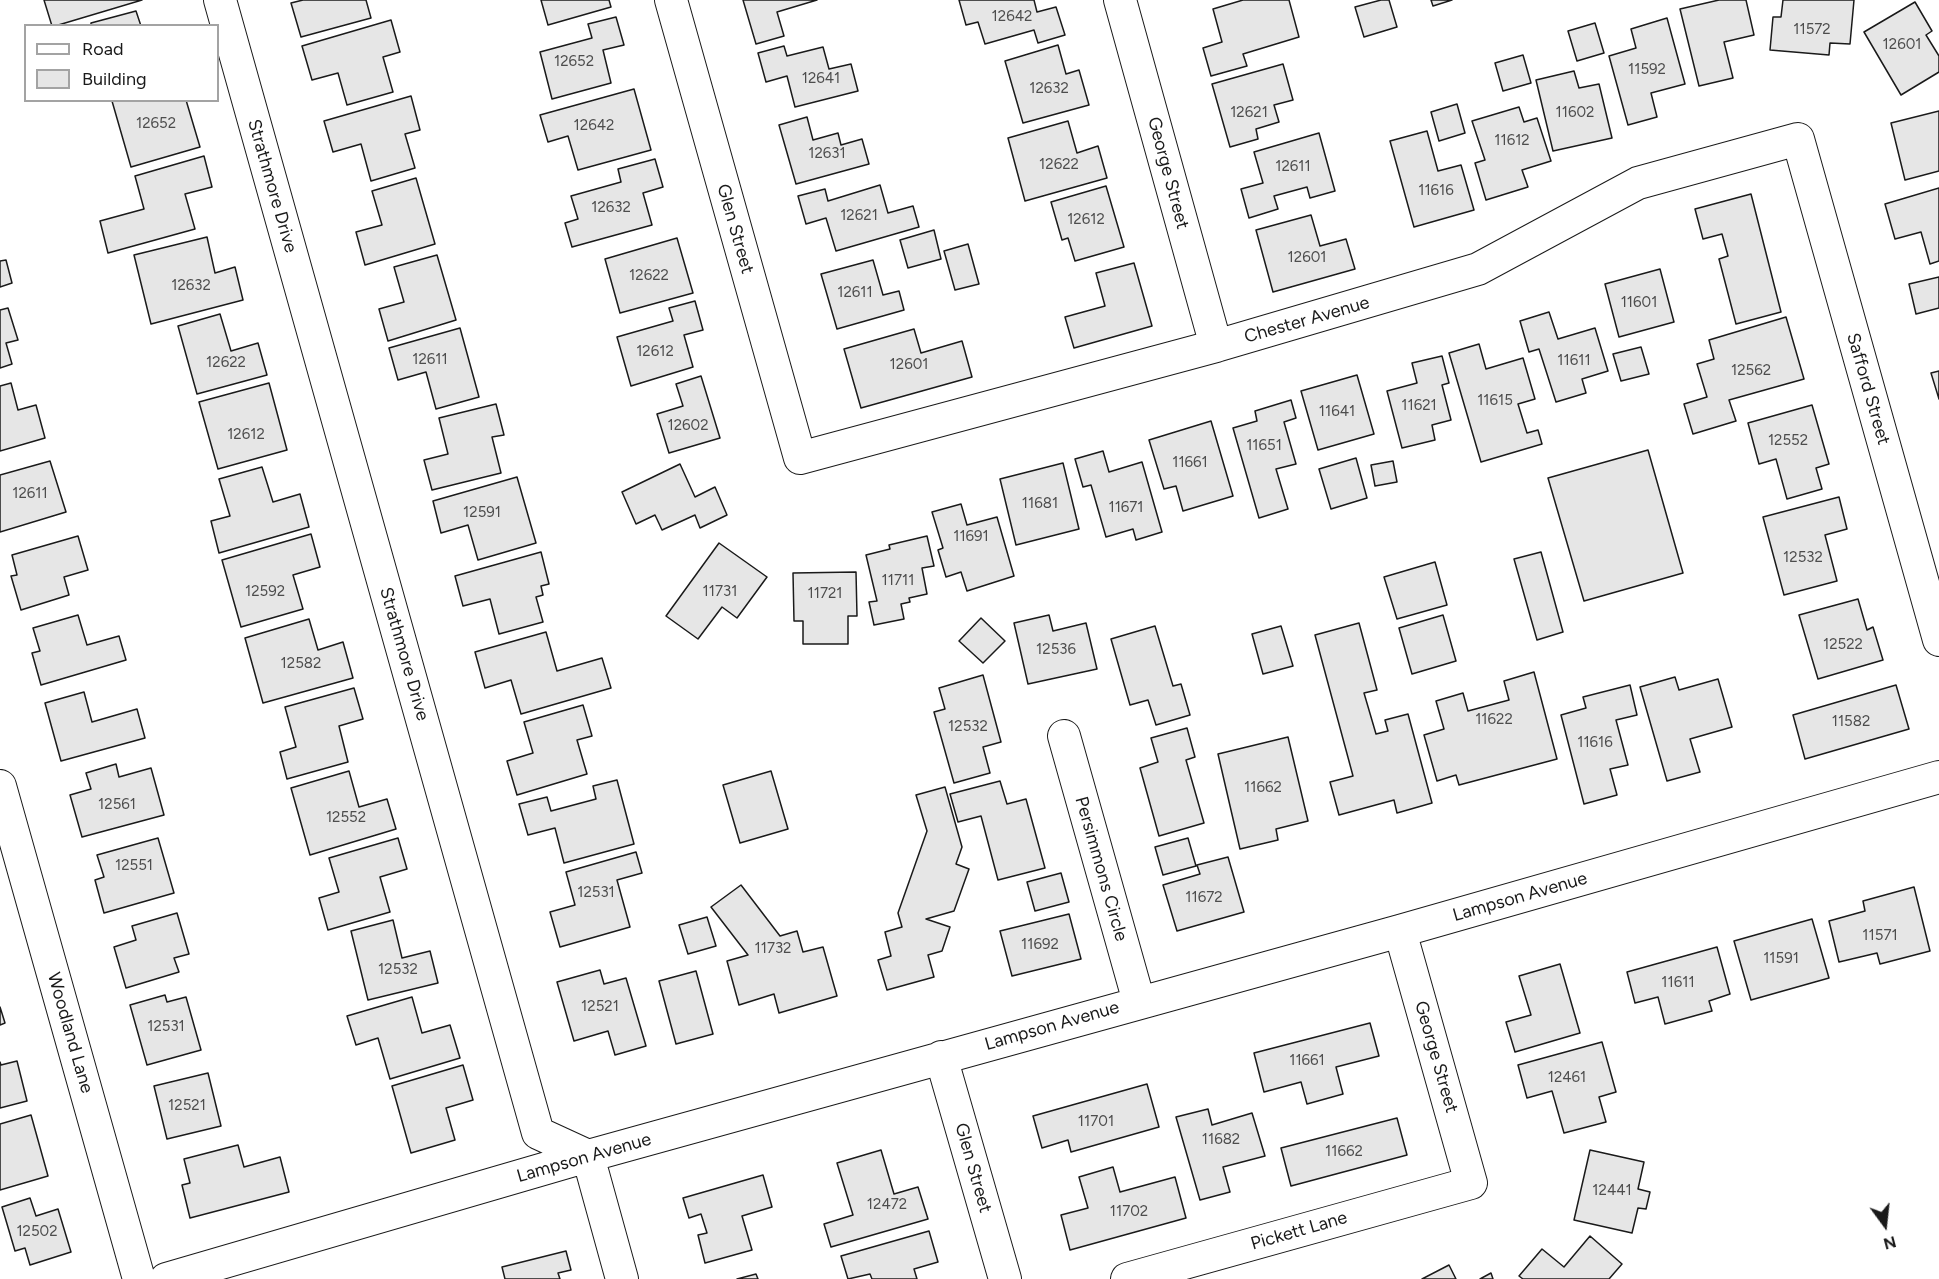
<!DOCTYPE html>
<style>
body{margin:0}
#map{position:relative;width:1939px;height:1279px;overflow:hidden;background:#fff;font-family:Figtree,sans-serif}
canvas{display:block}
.legend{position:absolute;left:24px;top:24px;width:195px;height:78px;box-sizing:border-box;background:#fff;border:2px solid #a3a3a3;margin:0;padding:8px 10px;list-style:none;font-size:18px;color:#1a1a1a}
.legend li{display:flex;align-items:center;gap:12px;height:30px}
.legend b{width:30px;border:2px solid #a3a3a3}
.north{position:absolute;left:1855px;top:1195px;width:60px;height:60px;-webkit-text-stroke:4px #fff;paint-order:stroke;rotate:165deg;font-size:16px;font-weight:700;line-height:24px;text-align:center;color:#1a1a1a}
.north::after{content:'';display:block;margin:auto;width:21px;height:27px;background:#1a1a1a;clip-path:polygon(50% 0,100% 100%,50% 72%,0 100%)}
</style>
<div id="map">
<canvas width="1939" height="1279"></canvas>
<ul class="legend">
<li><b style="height:8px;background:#fff"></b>Road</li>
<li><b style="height:16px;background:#e6e6e6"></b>Building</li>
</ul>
<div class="north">N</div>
</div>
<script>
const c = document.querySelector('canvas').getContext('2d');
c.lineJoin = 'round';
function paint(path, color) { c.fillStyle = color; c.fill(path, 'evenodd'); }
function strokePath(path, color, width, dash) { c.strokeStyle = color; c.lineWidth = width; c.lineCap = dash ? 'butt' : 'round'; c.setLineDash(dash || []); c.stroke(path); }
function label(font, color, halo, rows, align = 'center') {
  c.font = font + ' Figtree,sans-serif'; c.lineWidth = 4.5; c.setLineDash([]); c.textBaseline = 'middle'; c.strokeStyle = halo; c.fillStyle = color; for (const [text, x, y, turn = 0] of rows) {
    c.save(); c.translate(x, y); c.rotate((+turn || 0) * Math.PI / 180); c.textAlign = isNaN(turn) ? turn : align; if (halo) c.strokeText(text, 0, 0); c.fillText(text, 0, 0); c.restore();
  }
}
const building = new Path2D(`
 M44,0H142L55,26H52Z
 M303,0H366L371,18L301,37L291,3Z
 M541,0H609L611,7L548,25Z
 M743,0H817L777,12L784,36L756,44Z
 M959,0H1034L1037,12L1056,7L1065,35L1038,43L1034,30L985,44L978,22L966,25Z
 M1243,0H1289L1299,37L1243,54L1247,66L1211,76L1203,48L1222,42L1213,9Z
 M1381,0H1389L1397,27L1364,37L1355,7Z
 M1431,0H1452L1433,6Z
 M1719,0H1746L1754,35L1724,42L1733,78L1699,86L1680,9Z
 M1783,0H1854L1850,44L1830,43L1829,55L1770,50L1773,17H1781Z
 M1915,2L1932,31L1926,35L1939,56V72L1901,95L1864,32Z
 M136,11L141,26H91V23Z
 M616,17L624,45L603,50L611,83L552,99L540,52L592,38L588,24Z
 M1667,18L1685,84L1651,93L1657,117L1628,125L1609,56L1636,48L1631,29Z
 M391,20L400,52L383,57L393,92L347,105L338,73L312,80L302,46Z
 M1595,23L1604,53L1577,61L1568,31Z
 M1058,45L1066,74L1079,70L1089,105L1023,123L1005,61Z
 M784,46L787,56L823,47L829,69L851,64L858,91L795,107L787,76L766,82L758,53Z
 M1523,55L1531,83L1503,91L1495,63Z
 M1283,64L1293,100L1274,105L1279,122L1256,129L1258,139L1230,147L1212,84Z
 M1574,71L1579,88L1599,84L1612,138L1553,151L1536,80Z
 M634,89L651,150L578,170L568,136L548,142L540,115Z
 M411,96L420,130L405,134L415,168L371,181L361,144L333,152L324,121Z
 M186,100L200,147L131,167L112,101Z
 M1457,104L1465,133L1439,141L1431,112Z
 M1519,107L1524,122L1537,118L1551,161L1522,170L1528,187L1486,200L1475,163L1485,160L1472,121Z
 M1939,111V171L1905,180L1891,123Z
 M807,117L813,140L838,133L841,145L862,139L869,164L796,184L779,125Z
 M1068,121L1077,153L1098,146L1107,178L1025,201L1008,138Z
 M1427,131L1438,171L1461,165L1474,210L1414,227L1390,141Z
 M1319,133L1335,191L1310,198L1307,187L1274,196L1278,209L1249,218L1241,189L1263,183L1254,152Z
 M204,156L212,187L185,194L195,229L108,253L100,221L144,209L135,176Z
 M655,159L663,187L643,193L652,225L572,247L565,223L578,219L571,196L621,182L618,169Z
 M416,178L435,244L365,265L356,232L382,225L372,191Z
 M880,185L888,213L913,206L919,227L836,251L826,218L806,224L798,196L825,189L828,201Z
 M1106,186L1124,247L1075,261L1068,238L1062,240L1051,202Z
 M1939,188V261L1930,264L1921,232L1895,239L1885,204Z
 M1751,194L1781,312L1736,324L1719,259L1728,256L1722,234L1703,239L1695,209Z
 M1311,215L1320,246L1346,239L1355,269L1273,292L1256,230Z
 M934,230L941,259L908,268L900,240Z
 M207,237L215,273L235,267L243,300L151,324L134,255Z
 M677,238L693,293L620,313L605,259Z
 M968,244L979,284L955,290L944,251Z
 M437,255L456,320L388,341L379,309L404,302L394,267Z
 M6,260L12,283L0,287V261Z
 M873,260L883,295L899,291L904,310L837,329L821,274Z
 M1134,263L1152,326L1074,348L1065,317L1105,306L1096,273Z
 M1660,269L1674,322L1619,337L1605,284Z
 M1939,277V308L1916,314L1909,284Z
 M695,301L703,330L684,335L693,367L631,386L617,337L673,321L669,308Z
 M8,308L18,340L6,343L12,364L0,368V310Z
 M1549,312L1558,339L1595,328L1608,371L1582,379L1586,393L1556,402L1539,349L1529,352L1520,321Z
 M220,314L231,351L258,343L267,375L197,394L178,326Z
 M1786,317L1804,379L1729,400L1736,421L1693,434L1684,404L1707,397L1697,364L1714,359L1709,340Z
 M460,328L479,397L436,409L426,372L398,380L389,348Z
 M914,329L921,353L962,341L972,377L861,408L844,349Z
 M1479,344L1486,369L1523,358L1535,399L1518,404L1527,433L1538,430L1542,444L1481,462L1449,353Z
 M1641,347L1649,374L1621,381L1613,354Z
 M1442,356L1449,383L1442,385L1451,420L1432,425L1435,440L1402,448L1387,391L1417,383L1412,363Z
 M1939,371V399L1931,373Z
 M1357,375L1374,434L1318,450L1301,391Z
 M701,376L720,438L669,453L657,414L683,406L676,384Z
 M11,383L18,410L36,405L45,438L0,451V386Z
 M269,383L287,450L218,469L199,402Z
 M1291,400L1296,418L1284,422L1296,464L1276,469L1288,509L1259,518L1233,428L1257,421L1255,411Z
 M496,404L504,435L492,437L501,473L432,490L424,460L448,454L439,418Z
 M1812,405L1829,464L1816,468L1822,489L1787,499L1776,459L1759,464L1748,423Z
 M1211,421L1233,496L1183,511L1176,486L1164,489L1149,440Z
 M1648,450L1683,573L1584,601L1548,478Z
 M1103,451L1109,472L1142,462L1162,532L1136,540L1133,529L1106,537L1091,485L1083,487L1075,459Z
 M1356,458L1367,498L1331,509L1319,469Z
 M50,461L66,512L0,532V475Z
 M1393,461L1397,482L1375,486L1371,465Z
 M1063,463L1079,529L1016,545L1000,479Z
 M680,464L695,497L715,487L727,515L700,528L695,515L662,530L655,515L636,524L622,492Z
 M262,467L273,502L300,494L309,527L219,553L211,521L230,516L219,479Z
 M517,477L536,543L478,560L468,525L441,533L433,501Z
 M1839,497L1847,529L1825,535L1837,581L1784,595L1763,517Z
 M961,504L967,525L997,517L1014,576L967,591L961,572L946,577L938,550L943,548L932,512Z
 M311,534L320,567L293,575L303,609L241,627L222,560Z
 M78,536L88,570L64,577L69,595L21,610L11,576L17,575L12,555Z
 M927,536L934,566L922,568L927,594L909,598L910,602L901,604L904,619L874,625L869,602L877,601L866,555L890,549L889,545Z
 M719,543L767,577L737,618L722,607L698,639L666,616Z
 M541,552L549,584L541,586L543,595L536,597L543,622L499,634L490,599L463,606L455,576Z
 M1541,552L1563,632L1537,640L1514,559Z
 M1435,562L1447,605L1397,619L1384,577Z
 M856,572L857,616H848V644H803V621H794L793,573Z
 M1858,599L1867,630L1873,627L1883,660L1818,679L1799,615Z
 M78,615L87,645L119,636L126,660L41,685L32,653L40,651L33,628Z
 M1049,615L1053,631L1086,623L1097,669L1028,684L1014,623Z
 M1443,615L1456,661L1412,674L1399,628Z
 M981,618L1005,641L983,663L959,641Z
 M309,619L318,650L343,642L353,678L263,703L245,638Z
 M1359,623L1377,690L1364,693L1376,734L1388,731L1385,720L1408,714L1432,803L1397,813L1394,800L1339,815L1330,782L1353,776L1315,635Z
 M1155,626L1173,686L1181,684L1190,715L1156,725L1148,700L1130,705L1111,639Z
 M1281,626L1293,666L1263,674L1252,634Z
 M546,632L557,671L602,658L611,688L521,714L511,680L485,688L475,652Z
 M1534,672L1557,759L1459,785L1456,775L1437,781L1424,735L1444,729L1436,701L1463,693L1468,711L1509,700L1504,681Z
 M983,675L1001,742L983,747L990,773L954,783L934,712L945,709L939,688Z
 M1675,677L1679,690L1718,679L1732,727L1690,739L1700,772L1667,781L1640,687Z
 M1630,685L1637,715L1616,720L1628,765L1610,769L1617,795L1584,804L1561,715L1586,708L1583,697Z
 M1896,685L1909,729L1805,759L1793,715Z
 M354,688L363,719L339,726L348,762L287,779L280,752L296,747L285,707Z
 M84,692L92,722L137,709L145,738L61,761L45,703Z
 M583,705L592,736L577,740L587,774L517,795L507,761L533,753L524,722Z
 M1187,728L1195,757L1186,760L1204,823L1159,836L1140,768L1158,762L1151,738Z
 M1288,737L1308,821L1276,829L1278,840L1240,849L1218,754Z
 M116,764L119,777L151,768L164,815L82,837L70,795L91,789L86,773Z
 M349,771L359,807L387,799L396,829L310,855L291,788Z
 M771,771L788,829L740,843L723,785Z
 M617,780L634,844L564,863L555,828L528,835L519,804L547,797L551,811L596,799L593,786Z
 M1000,781L1007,804L1026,799L1045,868L998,880L981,816L958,822L950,794Z
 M945,787L962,847L956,864L969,869L954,911L926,919L950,927L942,951L928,955L934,977L887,990L878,960L891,956L885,932L902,927L898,913L927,831L916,795Z
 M158,838L174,893L104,913L95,880L104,877L97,855Z
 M398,838L407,869L380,877L390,912L328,930L319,898L339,892L329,858Z
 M1188,838L1196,866L1163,875L1155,847Z
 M636,852L642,873L617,880L630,927L560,947L550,912L575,905L566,872Z
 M1228,857L1244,912L1177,931L1163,885L1200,874L1197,865Z
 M1061,873L1069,902L1035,911L1027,882Z
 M741,885L780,936L797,931L803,952L823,947L837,996L779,1013L774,994L739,1005L727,961L748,955L711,907Z
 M1914,887L1930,951L1880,964L1877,953L1839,962L1829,921L1865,911L1863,901Z
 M177,913L189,954L174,958L179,972L126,988L114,947L136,940L132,926Z
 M1069,914L1081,959L1012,976L1000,931Z
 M707,917L716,946L688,954L679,925Z
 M1812,919L1829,978L1751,1000L1734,941Z
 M393,920L402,958L430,951L438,983L368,1000L351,931Z
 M1717,947L1730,994L1709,1001L1712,1011L1665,1024L1658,997L1635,1003L1627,972Z
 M1560,964L1580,1033L1515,1052L1506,1022L1531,1015L1519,976Z
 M600,970L604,984L626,978L646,1046L615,1055L608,1031L574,1041L557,982Z
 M696,971L713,1034L676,1044L659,981Z
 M165,995L167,1002L186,997L201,1050L147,1065L130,1005Z
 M412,997L422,1033L450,1025L460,1058L390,1079L378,1038L356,1045L347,1016Z
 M0,1007L5,1023L0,1025Z
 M1370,1023L1379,1056L1336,1067L1343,1094L1307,1104L1301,1082L1264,1092L1254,1053Z
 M1602,1042L1616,1092L1599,1097L1606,1122L1564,1133L1552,1091L1527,1098L1518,1065Z
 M17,1061L27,1101L0,1108V1062L1,1065Z
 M463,1065L473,1100L446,1108L455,1140L411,1153L392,1086Z
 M208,1073L221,1126L167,1139L154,1086Z
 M1147,1084L1159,1127L1071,1152L1068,1140L1042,1148L1033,1116Z
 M1208,1109L1212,1125L1252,1113L1265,1156L1223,1167L1230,1192L1200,1200L1176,1117Z
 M31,1115L48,1176L0,1190V1124Z
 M1397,1118L1407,1155L1291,1186L1281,1148Z
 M238,1145L244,1167L280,1157L289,1192L190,1218L182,1185L190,1183L184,1159Z
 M881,1150L894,1194L918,1187L928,1219L831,1247L824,1224L853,1215L837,1163Z
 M1590,1150L1644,1162L1638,1189L1650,1192L1646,1209L1638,1208L1632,1233L1574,1220Z
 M1113,1167L1120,1192L1175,1177L1186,1218L1070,1250L1061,1215L1088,1208L1079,1177Z
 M763,1175L772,1207L742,1216L752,1250L705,1263L698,1235L707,1233L701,1214L689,1218L683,1198Z
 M30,1198L36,1216L58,1209L71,1252L30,1265L25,1248L15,1251L2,1207Z
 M929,1231L938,1262L914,1269L917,1279H872L870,1274L848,1279L841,1256Z
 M1590,1236L1622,1264L1609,1279H1523L1519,1276L1542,1249L1564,1267Z
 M566,1251L571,1270L558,1273L560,1279H505L502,1267Z
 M1449,1265L1456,1279H1422Z
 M1491,1273L1493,1279H1480Z
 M756,1274L758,1279H737Z`);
paint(building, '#e6e6e6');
strokePath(building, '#1a1a1a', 1.5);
const minor = new Path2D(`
 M220,0L538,1133L588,1156L622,1279
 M671,0L800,458L1216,346L1478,269L1638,183L1798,139L1939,640
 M1120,0L1216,346
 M1064,736L1139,1002
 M0,786L139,1279
 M941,1057L1005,1279
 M166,1279L588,1156L1400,931L1939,777
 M1127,1279L1471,1183L1400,931`);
strokePath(minor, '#1a1a1a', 34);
strokePath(minor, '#fff', 32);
label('15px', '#4d4d4d', null, [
 ["12642",1012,17],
 ["11572",1812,30],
 ["12601",1902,45],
 ["12652",574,62],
 ["11592",1647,70],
 ["12641",821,79],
 ["12632",1049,89],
 ["12621",1249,113],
 ["11602",1575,113],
 ["12652",156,124],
 ["12642",594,126],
 ["11612",1512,141],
 ["12631",827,154],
 ["12622",1059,165],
 ["12611",1293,167],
 ["11616",1436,191],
 ["12632",611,208],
 ["12621",859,216],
 ["12612",1086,220],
 ["12601",1307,258],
 ["12622",649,276],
 ["12632",191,286],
 ["12611",855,293],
 ["11601",1639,303],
 ["12612",655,352],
 ["12611",430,360],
 ["11611",1574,361],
 ["12622",226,363],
 ["12601",909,365],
 ["12562",1751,371],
 ["11615",1495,401],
 ["11621",1419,406],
 ["11641",1337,412],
 ["12602",688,426],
 ["12612",246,435],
 ["12552",1788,441],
 ["11651",1264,446],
 ["11661",1190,463],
 ["12611",30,494],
 ["11681",1040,504],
 ["11671",1126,508],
 ["12591",482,513],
 ["11691",971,537],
 ["12532",1803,558],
 ["11711",898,581],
 ["12592",265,592],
 ["11731",720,592],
 ["11721",825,594],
 ["12522",1843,645],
 ["12536",1056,650],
 ["12582",301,664],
 ["11622",1494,720],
 ["11582",1851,722],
 ["12532",968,727],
 ["11616",1595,743],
 ["11662",1263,788],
 ["12561",117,805],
 ["12552",346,818],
 ["12551",134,866],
 ["12531",596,893],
 ["11672",1204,898],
 ["11571",1880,936],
 ["11692",1040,945],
 ["11732",773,949],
 ["11591",1781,959],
 ["12532",398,970],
 ["11611",1678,983],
 ["12521",600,1007],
 ["12531",166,1027],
 ["11661",1307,1061],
 ["12461",1567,1078],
 ["12521",187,1106],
 ["11701",1096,1122],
 ["11682",1221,1140],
 ["11662",1344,1152],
 ["12441",1612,1191],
 ["12472",887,1205],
 ["11702",1129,1212],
 ["12502",37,1232]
]);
label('18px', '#1a1a1a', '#fff', [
 ["George Street",1168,173,75],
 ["Strathmore Drive",272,186,74],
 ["Glen Street",735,229,74],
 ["Chester Avenue",1307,320,-16],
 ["Safford Street",1868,389,74],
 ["Strathmore Drive",404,654,74],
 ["Persimmons Circle",1101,869,74],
 ["Lampson Avenue",1520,897,-16],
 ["Lampson Avenue",1052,1026,-16],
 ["Woodland Lane",70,1033,74],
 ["George Street",1436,1057,74],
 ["Lampson Avenue",584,1158,-16],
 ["Glen Street",973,1168,74],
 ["Pickett Lane",1299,1231,-16]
]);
</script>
